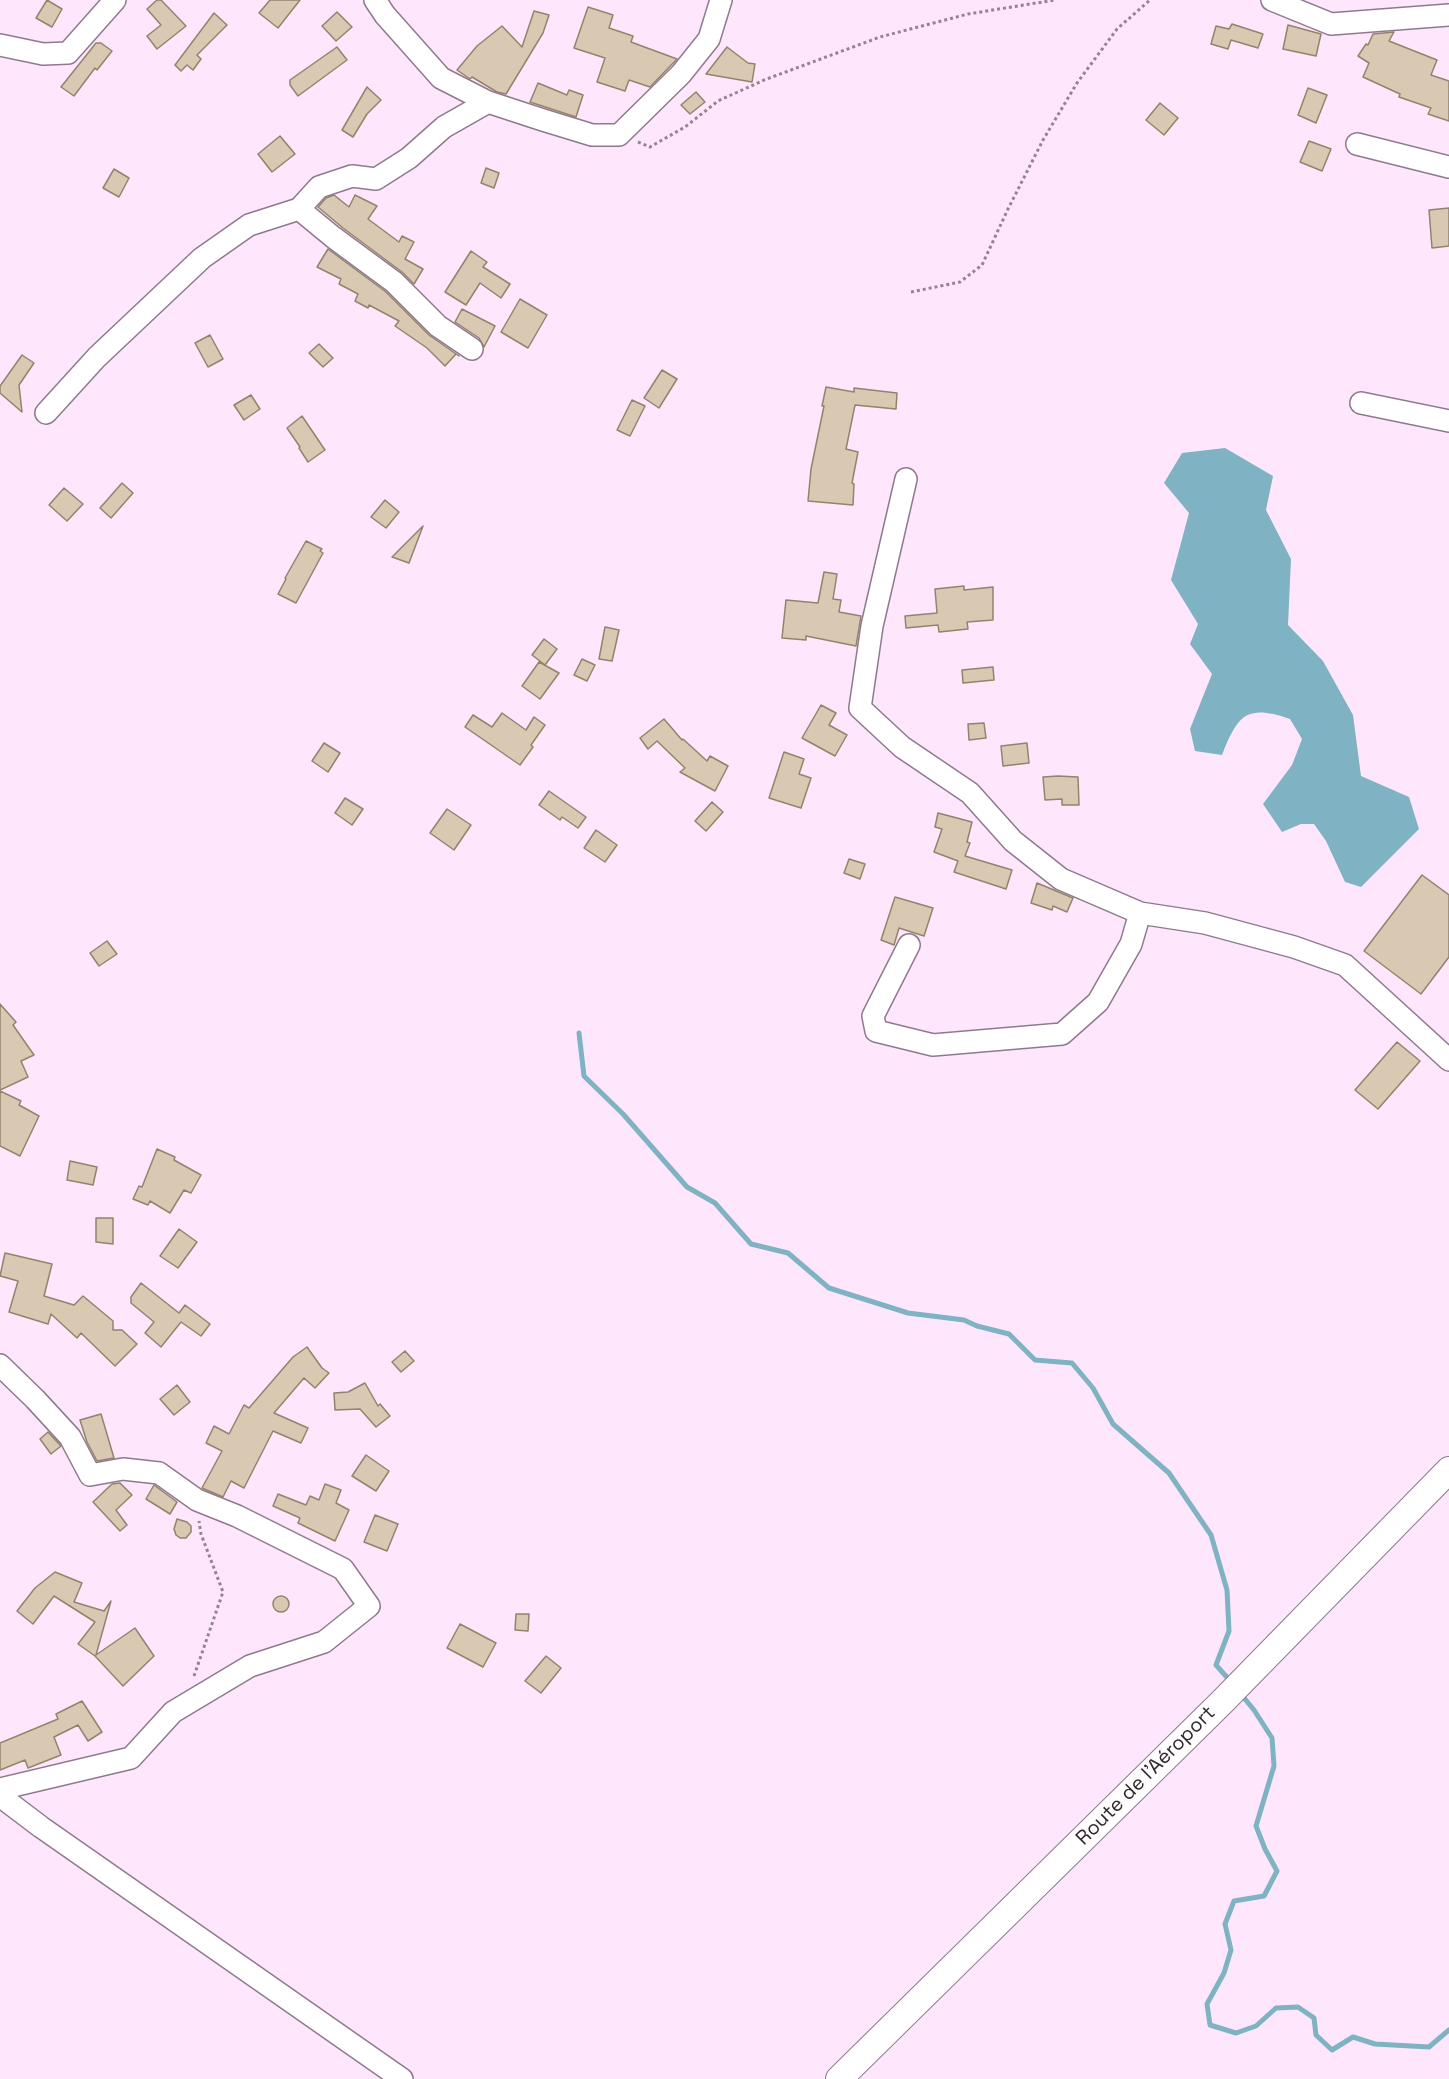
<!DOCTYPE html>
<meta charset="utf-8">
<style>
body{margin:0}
canvas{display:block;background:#fee7fc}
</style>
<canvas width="1449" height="2079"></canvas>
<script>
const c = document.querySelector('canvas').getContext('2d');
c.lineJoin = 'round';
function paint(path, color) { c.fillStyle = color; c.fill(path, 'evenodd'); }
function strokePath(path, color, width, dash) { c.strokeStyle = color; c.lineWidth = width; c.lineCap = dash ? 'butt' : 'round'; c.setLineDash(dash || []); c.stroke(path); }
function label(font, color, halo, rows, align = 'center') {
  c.font = font + ' "Space Grotesk",sans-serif'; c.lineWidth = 5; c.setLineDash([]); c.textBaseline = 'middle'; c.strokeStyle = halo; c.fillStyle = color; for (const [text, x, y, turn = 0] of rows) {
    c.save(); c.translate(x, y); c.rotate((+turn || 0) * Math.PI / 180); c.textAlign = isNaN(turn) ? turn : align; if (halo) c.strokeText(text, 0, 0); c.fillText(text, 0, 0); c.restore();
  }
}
paint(new Path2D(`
 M1225,448L1273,476L1266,510L1291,559L1288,625L1323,661L1353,715L1361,776L1409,797L1419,829L1361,887L1345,882L1326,841L1314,824H1301L1282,832L1263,804L1292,765L1302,739L1290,719C1246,704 1238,715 1222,755L1195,751L1190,729L1212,674L1190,644L1198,624L1171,580L1189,513L1164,483L1182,453Z`), '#7fb3c3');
strokePath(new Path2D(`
 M579,1033L584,1076L623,1114L687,1187L715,1203L751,1244L788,1253L829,1288L908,1313L964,1320L977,1326L1009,1334L1035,1360L1072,1363L1093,1388L1113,1424L1169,1473L1211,1535L1227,1590L1229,1631L1216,1665L1232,1683
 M1240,1693L1254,1710L1272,1738L1274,1766L1256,1826L1265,1849L1277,1871L1264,1896L1234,1901L1225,1924L1231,1950L1224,1973L1207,2004L1210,2025L1236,2033L1256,2026L1276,2008L1298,2007L1314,2018L1316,2035L1332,2050L1353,2037L1375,2044L1429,2047L1449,2030`), '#7fb3c3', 5);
const building = new Path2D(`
 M47,0L62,9L52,27L36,18Z
 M157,0H161L186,26L157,49L147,36L161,25L147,9Z
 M270,0H300L278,28L259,13Z
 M588,7L613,15L609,28L633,36L631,42L677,59L650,87L629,80L625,91L597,82L605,58L574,48Z
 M534,11L549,15L543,33L506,94L497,92L472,77L470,79L457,70L477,46L502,26L522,47Z
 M337,12L352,27L336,41L322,26Z
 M214,13L227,25L197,55L201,59L193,70L187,65L181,71L175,65Z
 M1232,24L1263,34L1258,48L1231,40L1228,49L1211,44L1216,26L1229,29Z
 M1288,25L1321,34L1316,56L1283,49Z
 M1394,32L1389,41L1437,60L1431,75L1449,81V121L1428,114L1431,108L1399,97L1400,94L1363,77L1369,63L1358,56L1366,44L1368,45L1373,34Z
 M96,43H101L112,51L97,70L95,68L74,96L61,87Z
 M337,47L347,60L298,96L290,85V80Z
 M727,47L748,63L755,64L752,82L706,74Z
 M538,83L567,95L569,90L583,95L576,117L530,102Z
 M367,87L381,100L367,114L353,137L342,130Z
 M1308,88L1327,95L1316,123L1298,115Z
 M696,92L705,102L690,114L681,105Z
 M1160,103L1178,118L1164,135L1146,120Z
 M280,136L295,154L272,172L258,154Z
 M1309,141L1331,149L1322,171L1300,162Z
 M486,168L499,173L494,188L481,183Z
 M114,169L129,178L119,197L103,188Z
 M334,195L349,207L355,195L377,206L368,219L399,242L402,236L414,242L405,259L423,269L414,284L402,272L343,228L318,207L326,198Z
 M1449,208V246L1432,248L1429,210Z
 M328,249L386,292L429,335L459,356L456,354L445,366L427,348L395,326L399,321L369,305L368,308L355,301L358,294L339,284L341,279L317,267Z
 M471,251L487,262L483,267L510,284L501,298L480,283L466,305L445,292Z
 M520,299L547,315L528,348L501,332Z
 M462,309L495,326L484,347L479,338L455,322Z
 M210,335L223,359L208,367L195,343Z
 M319,344L333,358L323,367L309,353Z
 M22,355L34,363L19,385L22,412L0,393V386Z
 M662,370L677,379L659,408L644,398Z
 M826,387L854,392V388L897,393L896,409L855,405L846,449L858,452L852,483L854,484L853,505L808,501L811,469L824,406H822Z
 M251,395L260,409L244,420L234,405Z
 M632,400L645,406L630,436L617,430Z
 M302,416L325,450L308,462L299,448L300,447L287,428Z
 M122,483L133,493L111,518L100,508Z
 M64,488L83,504L67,521L49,505Z
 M385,500L399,512L386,528L371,517Z
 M423,526L409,563L392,557Z
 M306,541L322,549L320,551L323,553L296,603L278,594L286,579L285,578Z
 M824,572L837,574L833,599L841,600L839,612L861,616L856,646L806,636V640L782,638L786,600L818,603Z
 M964,586V590L993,587V620L967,622L968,629L939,632L938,625L906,628L905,616L937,613L935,589Z
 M605,627L619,630L612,661L599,659Z
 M544,639L557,649L545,665L532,655Z
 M582,659L595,665L587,681L574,675Z
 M539,662L559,673L540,699L522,686Z
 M993,667L994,680L963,683L962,670Z
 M821,705L836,713L829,725L847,735L835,756L802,738Z
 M502,713L526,730L534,717L545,725L531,745L533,747L520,765L465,727L473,715L492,727Z
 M664,719L682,740L683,739L707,761L710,756L728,766L715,791L680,772L685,768L657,741L648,749L640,738Z
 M984,723L986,738L969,740L968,724Z
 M324,743L340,753L328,772L312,761Z
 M1027,743L1029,763L1003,766L1001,746Z
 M784,752L804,759L799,774L811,778L801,808L769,798Z
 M1058,776L1078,777L1079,805H1062V799L1045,800L1043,777Z
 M549,791L586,817L578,828L562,817L560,820L539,805Z
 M345,798L363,809L352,825L335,813Z
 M712,802L723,812L706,831L695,821Z
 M447,809L471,825L454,850L430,833Z
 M938,813L972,822L967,842L970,843L965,856L1012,870L1006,889L954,872L958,861L934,852L942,829L935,827Z
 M596,830L617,845L605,862L584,848Z
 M849,859L865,864L860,879L844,873Z
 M1422,875L1449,895V957L1421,994L1364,951Z
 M1037,883L1073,898L1067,912L1053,906L1052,910L1031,903Z
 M895,897L933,908L924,936L899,928L894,945L881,940Z
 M107,941L117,954L99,966L90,953Z
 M0,1004L16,1022L13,1025L34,1055L21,1061L28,1077L0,1090Z
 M1397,1042L1420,1061L1378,1109L1355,1090Z
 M0,1091L21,1101L19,1105L39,1116L20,1156L0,1146Z
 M157,1149L175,1157L174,1160L201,1175L191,1193L184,1190L170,1213L150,1201L148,1205L133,1199L139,1186L142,1187Z
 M70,1161L97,1167L93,1185L67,1180Z
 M96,1218H113V1244L96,1242Z
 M179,1229L197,1242L178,1268L160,1256Z
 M5,1253L52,1264L44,1296L74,1305L83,1296L113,1321V1330H122L137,1344L115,1366L81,1333L77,1338L51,1314L48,1324L9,1312L18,1281L0,1276Z
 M141,1283L179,1313L185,1305L210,1324L201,1336L181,1322L161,1347L145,1333L154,1322L131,1303V1297Z
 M307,1347L322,1368L329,1373L315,1388L304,1378L274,1413L308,1428L301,1443L273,1431L244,1488L231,1481L223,1497L202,1488L222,1451L206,1443L214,1426L229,1434L244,1405L249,1408L293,1357Z
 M405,1351L414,1361L401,1372L392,1362Z
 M365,1383L378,1406L380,1404L390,1416L376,1427L360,1409L335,1410L334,1393L348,1392Z
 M177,1385L190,1402L174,1415L160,1399Z
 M101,1414L114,1458L97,1461L87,1442L80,1420Z
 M48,1432L61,1446L51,1454L40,1439Z
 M366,1455L389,1471L376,1491L352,1476Z
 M120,1483L132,1495L116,1510L127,1525L120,1531L93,1502L112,1484Z
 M325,1484L341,1490L336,1503L349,1510L335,1541L298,1523L300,1518L273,1506L278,1494L306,1505L310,1496L319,1500Z
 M154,1485L177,1502L170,1514L146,1499Z
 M375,1515L398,1524L387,1551L364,1542Z
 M177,1519L187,1522L191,1526V1532L186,1538H180L176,1535L174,1529Z
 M55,1572L82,1583L74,1602L104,1611L111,1601L96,1655L135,1628L154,1656L123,1686L95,1656L78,1644L95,1622L54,1596L33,1624L17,1611L35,1588Z
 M273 1604a8 8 0 1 1 16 0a8 8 0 1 1-16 0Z
 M516,1614H529L528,1631L515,1630Z
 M460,1624L496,1643L483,1667L447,1648Z
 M546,1656L561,1668L541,1693L525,1681Z
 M82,1701L102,1732L88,1741L78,1725L54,1737L61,1755L28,1768L25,1760L0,1770V1743L58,1719L56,1714Z`);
paint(building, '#dac9b2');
strokePath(building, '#93836d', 1.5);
const minor = new Path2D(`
 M375,0L385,15L441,78L488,102L543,120L592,135H619L681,74L709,39L721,0
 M1272,0L1331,24L1449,15
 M0,45L43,54L68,53L115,0
 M1357,144L1449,167
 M472,349L438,326L394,282L333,237L299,209L319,187L352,176L376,179L409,158L444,127L488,102
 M1361,403L1449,421
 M46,413L97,357L202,258L249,225L299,209
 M906,479L872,626L860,708L902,747L970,793L1013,841L1061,879L1140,913L1205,923L1294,947L1345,965L1449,1060
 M909,945L873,1016L876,1031L933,1045L1062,1034L1098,1002L1131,944L1140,913
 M0,1365L35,1399L70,1437L90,1475L123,1469L159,1473L197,1500L237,1516L343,1569L369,1606L324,1642L250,1666L173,1712L131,1758L0,1789
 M0,1796L41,1827L402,2079`);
const major = new Path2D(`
 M839,2079L1222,1702L1449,1470`);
strokePath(minor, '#8f7a8d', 24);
strokePath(major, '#8f7a8d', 28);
strokePath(new Path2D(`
 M638,142L650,147L685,127L718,101L764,80L880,37L968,14L1055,0
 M911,292L960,282L982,265L1008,209L1043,140L1077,83L1117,29L1150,0
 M194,1676L223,1592L201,1534L199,1521`), '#948492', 3, [3, 3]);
strokePath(minor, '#fff', 21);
strokePath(major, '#fff', 26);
label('20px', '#30272f', '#fcfcfc', [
 ["Route de l'Aéroport",1146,1776,-45]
]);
</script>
